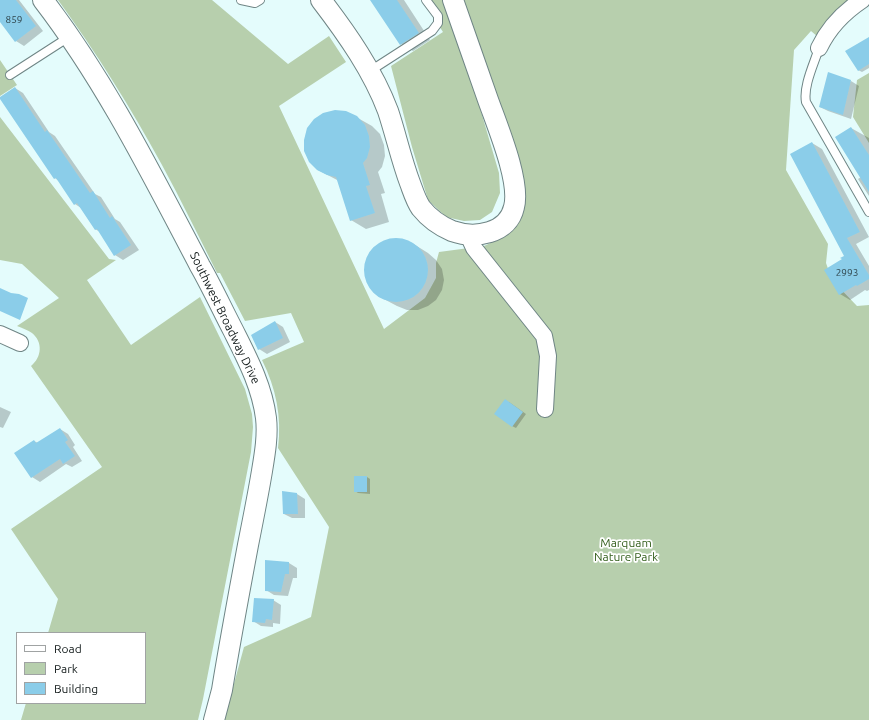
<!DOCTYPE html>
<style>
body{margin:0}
#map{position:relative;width:869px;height:720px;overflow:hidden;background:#e4fcfc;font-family:Ubuntu,sans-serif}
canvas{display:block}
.legend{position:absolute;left:16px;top:632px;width:130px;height:72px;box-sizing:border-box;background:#fff;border:1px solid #a0a3a3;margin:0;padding:5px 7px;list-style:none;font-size:12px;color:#121a1a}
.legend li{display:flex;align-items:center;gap:8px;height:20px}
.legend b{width:20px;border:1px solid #a0a3a3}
</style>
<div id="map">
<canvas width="869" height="720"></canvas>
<ul class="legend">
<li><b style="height:5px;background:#fff"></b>Road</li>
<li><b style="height:11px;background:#b7cfad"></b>Park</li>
<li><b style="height:11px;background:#8bcde9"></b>Building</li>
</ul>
</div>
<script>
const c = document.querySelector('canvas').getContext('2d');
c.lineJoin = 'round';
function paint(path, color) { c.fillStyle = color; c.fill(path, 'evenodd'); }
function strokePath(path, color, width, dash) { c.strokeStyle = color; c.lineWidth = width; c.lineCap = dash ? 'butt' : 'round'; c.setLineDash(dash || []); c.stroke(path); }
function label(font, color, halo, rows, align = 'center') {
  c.font = font + ' Ubuntu,sans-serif'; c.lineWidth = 3.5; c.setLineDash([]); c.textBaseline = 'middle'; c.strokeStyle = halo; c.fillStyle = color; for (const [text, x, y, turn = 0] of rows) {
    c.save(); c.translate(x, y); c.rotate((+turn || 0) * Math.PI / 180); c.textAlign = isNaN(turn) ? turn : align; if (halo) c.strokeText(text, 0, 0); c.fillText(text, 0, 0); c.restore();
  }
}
paint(new Path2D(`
 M58,0H212L288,64L329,36L346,62L279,106L384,329L425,298L436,278V263L439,252L484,246L497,240L524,185L518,159L462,0H852L818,37L811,31L794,50L786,170L828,244L826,263L832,280L857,306L869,305V720H224L244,647L311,617L329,527L278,448C282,417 276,388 262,360L304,342L291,313L245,321L220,273H217C199,237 181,200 162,165C131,108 96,52 58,0Z
 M422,0H447L458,33L499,173L500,193L492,212L480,220L464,221L446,217L428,200L412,147L391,66L443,32Z
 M0,60L17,85L0,96Z
 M869,73V143L853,117L857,80Z
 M0,117L109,259L116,260L87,280L131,345L200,297L245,389L252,414L253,427L251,452L203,699L198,720H21L26,703H145V633H48L58,599L11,529L102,467L31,366C42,357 43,342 32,333C28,330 22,328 17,326L59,298L22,264L0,260Z`), '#b7cfad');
paint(new Path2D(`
 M0,0H19L43,31L24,46L16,41L0,20Z
 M372,0H404L430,40L413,51L401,44Z
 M869,38V68L862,72L858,70Z
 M851,81L859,86L851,119L828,111L820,107Z
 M15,88L23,93L49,132L55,136L95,194L101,197L115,219L120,222L139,250L123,260L115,255L100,232L95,229L81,208L75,204L60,182L55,178Z
 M356,117L372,126L380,134L384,145L385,156L382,167L378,172L385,193L381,194L389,222L366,229L351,220L339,181L318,170Z
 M851,128L869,138V196L858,179L861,177Z
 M812,143L822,149L869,237L856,244L869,266V290L867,291L865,290L850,300L840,294L843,260L845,256Z
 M391,239H401L412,243L428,253L436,260L442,269L444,280L442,290L436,300L428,306L418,310H407L397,306L380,297L372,289L367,280L365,269L367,259L372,250L381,243Z
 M275,322L283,327L290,342L267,354L259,349Z
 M509,402L526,414L516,428L512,426Z
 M0,407L11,412L3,428L0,427Z
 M60,429L68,434L75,445L73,447L82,461L72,467L66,464L40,482L32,477L34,441L38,443Z
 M367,477L370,479V494L358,493L355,491Z
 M297,494L305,499V518H292L284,514Z
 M266,561L289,563L297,568V578H293L288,596L274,595L266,590Z
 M273,600L281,605L280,624L273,623V627L261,626L253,621Z`), '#0003');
paint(new Path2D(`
 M0,0H16L36,26L15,42L0,22Z
 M370,0H397L419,33L400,45Z
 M869,37V64L858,71L845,51Z
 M828,72L851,80L843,115L819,107Z
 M15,87L45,132L47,130L90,193L93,191L110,218L112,216L131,245L114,256L97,229L95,230L77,203L74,205L56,178L54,179L0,99V97Z
 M335,110L346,111L357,116L365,125L369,136L370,147L367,158L363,163L370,185L366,186L375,213L350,221L336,177L327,175L317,170L309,162L304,151V140L307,128L314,119L323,113Z
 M851,127L869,155V192L835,137Z
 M812,142L860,232L847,238L869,275V279L857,286L856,285L839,295L824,270L842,259L840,258L844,256L790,154Z
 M364 270a32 32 0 1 1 64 0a32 32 0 1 1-64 0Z
 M0,288L11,293L19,294L28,298L20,320L0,311Z
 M275,321L283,338L258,350L251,335Z
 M505,399L523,412L512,427L494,414Z
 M60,428L68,440L65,442L75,456L63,464L60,459L31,478L14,453L34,440L36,443Z
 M354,476H367V492H354Z
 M282,491L297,493L298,514H283Z
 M265,560L289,562V574H285L281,592L265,591Z
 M254,598L274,599L272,620L266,619L265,623L252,622Z`), '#8bcde9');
const service = new Path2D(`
 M241,0L255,3L260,0
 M819,48C814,64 803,86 806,102L869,212
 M370,71L432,31L438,23V16L426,0
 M10,75L69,37`);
const minor = new Path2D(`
 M819,48C828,29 844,12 862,0
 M468,235L474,248L544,336L548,356L545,409
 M0,334L20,343`);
const tertiary = new Path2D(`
 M43,0C106,82 152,175 200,266C212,287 222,309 233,330C247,358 262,386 266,418C268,435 265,453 262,471C258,495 253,520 248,545C239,593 230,641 222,690L214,720
 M321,0C347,34 373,71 388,111C396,135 401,159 410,183C413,191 416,201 421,208C429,218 440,226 452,231C475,239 508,234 514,207C521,181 496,123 487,97C476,65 464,32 453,0`);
strokePath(service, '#6f8585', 10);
strokePath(minor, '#6f8585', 18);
strokePath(tertiary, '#6f8585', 22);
strokePath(service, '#fff', 8);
strokePath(minor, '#fff', 16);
strokePath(tertiary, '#fff', 20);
label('10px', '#30474e', null, [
 ["859",14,20],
 ["2993",847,273]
]);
label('12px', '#121a1a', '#fff', [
 ["Southwest Broadway Drive",225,318,64]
]);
label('12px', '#345f1d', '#fff', [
 ["Marquam",626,543],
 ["Nature Park",626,557]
]);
</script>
